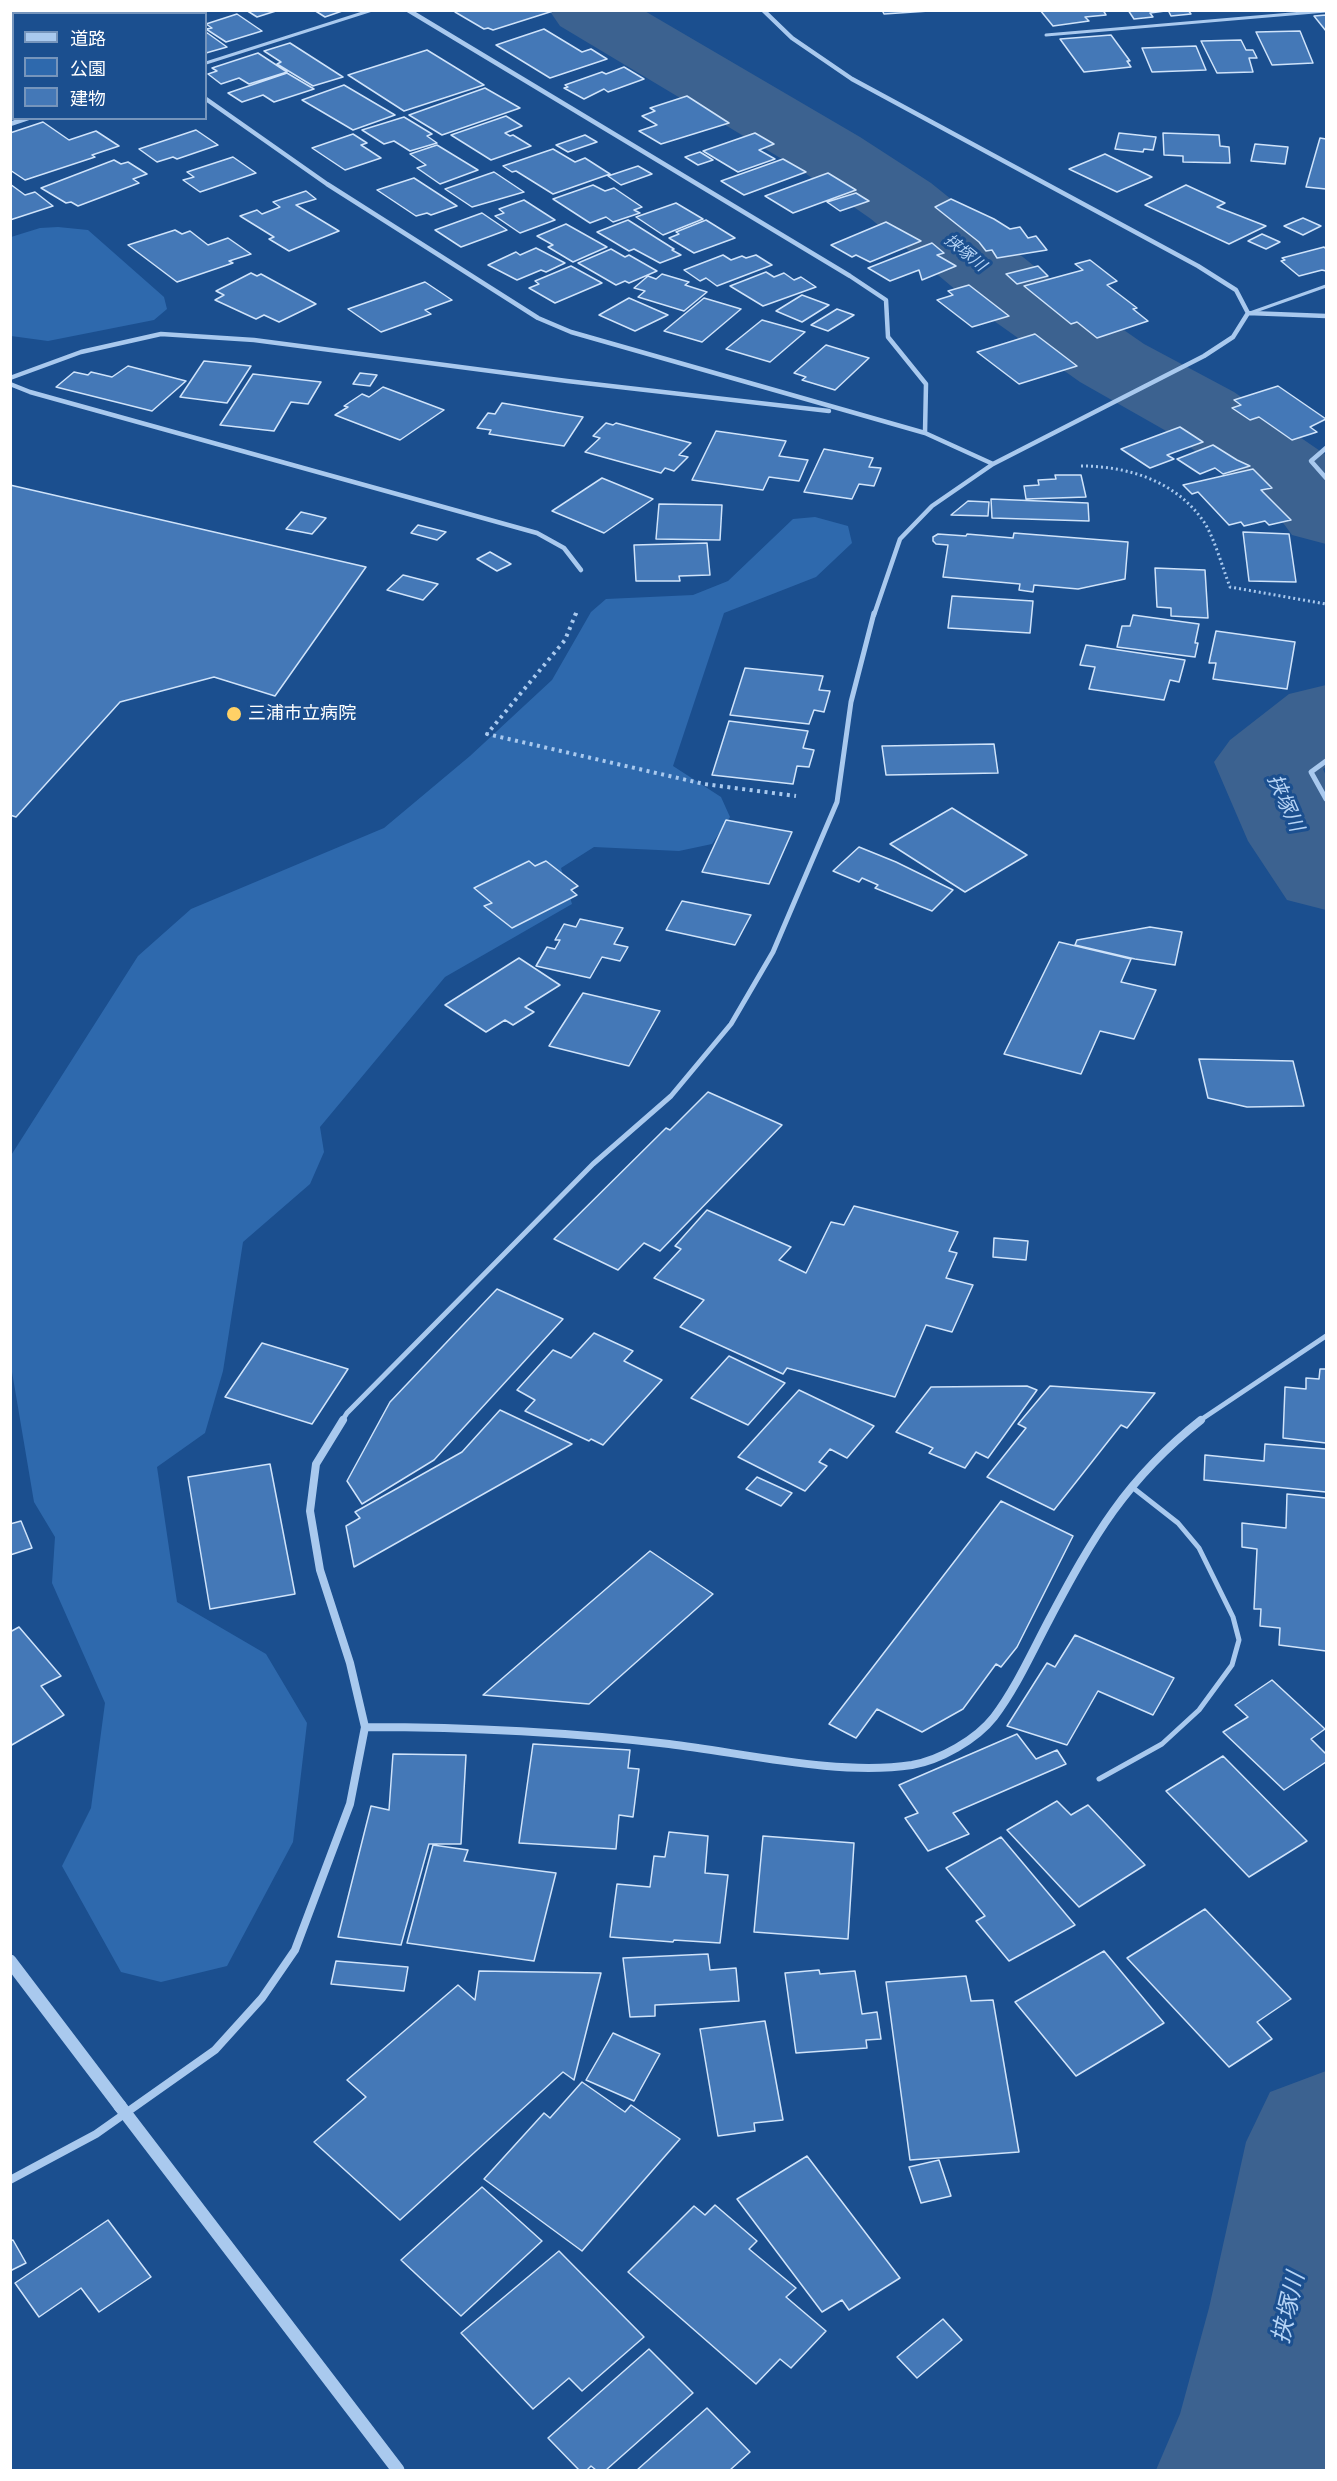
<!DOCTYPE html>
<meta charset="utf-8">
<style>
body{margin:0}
#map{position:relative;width:1337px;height:2481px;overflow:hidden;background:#1b4f8f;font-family:Montserrat,"Noto Sans JP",sans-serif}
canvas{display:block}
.frame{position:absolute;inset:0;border:12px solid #fff;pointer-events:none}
.legend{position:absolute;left:12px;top:12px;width:195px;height:108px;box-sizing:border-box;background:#1b4f8f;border:2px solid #7695bc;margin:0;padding:8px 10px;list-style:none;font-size:18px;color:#fff}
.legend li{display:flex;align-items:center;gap:12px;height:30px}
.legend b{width:30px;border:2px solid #7695bc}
</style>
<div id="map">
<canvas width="1337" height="2481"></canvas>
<div class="frame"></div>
<ul class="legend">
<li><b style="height:8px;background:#a9c9ee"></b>道路</li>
<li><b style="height:16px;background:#2e69ad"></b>公園</li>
<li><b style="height:16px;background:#4478b7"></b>建物</li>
</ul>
</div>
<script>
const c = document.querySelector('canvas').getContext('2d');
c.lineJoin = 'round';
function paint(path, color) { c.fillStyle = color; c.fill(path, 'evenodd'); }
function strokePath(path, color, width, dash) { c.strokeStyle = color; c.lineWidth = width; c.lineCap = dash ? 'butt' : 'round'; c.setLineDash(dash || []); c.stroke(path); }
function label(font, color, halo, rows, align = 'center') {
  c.font = font + ' Montserrat,"Noto Sans JP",sans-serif'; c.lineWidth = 6; c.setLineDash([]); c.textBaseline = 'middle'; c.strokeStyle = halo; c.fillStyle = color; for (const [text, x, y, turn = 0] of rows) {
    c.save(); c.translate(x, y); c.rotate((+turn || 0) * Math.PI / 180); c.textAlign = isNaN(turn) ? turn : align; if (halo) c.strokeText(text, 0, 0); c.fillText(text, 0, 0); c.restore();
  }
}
paint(new Path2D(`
 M58,227L88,230L164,297L167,309L154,320L48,341L11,336V237L40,228Z
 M815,517L848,526L852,543L816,577L724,613L673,766L721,797L730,817L712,844L679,851L594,847L561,868L572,904L445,977L320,1127L324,1152L310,1184L243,1242L223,1371L205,1433L157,1467L177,1602L266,1654L307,1723L293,1842L227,1966L161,1982L121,1972L62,1866L91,1808L105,1703L52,1583L55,1537L34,1502L11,1366L10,1157L138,956L191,909L384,828L470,756L552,680L591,612L606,599L693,595L728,581L793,519Z`), '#2e69ad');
paint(new Path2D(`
 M549,10H643L860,137L931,183L1049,278L1144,344L1234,392L1326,455V544L1292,535L1267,501L1168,432L1080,382L987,316L871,219L802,171L560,26Z
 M1326,685V767L1323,769L1326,776V910L1287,900L1248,841L1214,762L1230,740L1289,694Z
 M1326,2071V2470H1156L1180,2414L1209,2308L1246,2142L1270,2092Z`), '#3c6290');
const building = new Path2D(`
 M129,10H182L187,14L123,12Z
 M246,10H279L257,17Z
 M314,10H345L325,17Z
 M459,10H551L553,11L493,30L488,28L484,29L455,12Z
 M882,10H944L884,14Z
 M1040,10H1103L1106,15L1085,17L1089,21L1053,26Z
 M1128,10H1164L1165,11L1150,13L1153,17L1134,19Z
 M1168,10H1188L1191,14L1171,16Z
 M237,14L262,31L226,42L206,29L212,28L206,24Z
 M1326,15V31L1314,16Z
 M544,29L582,52L591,49L607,59L550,78L496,45Z
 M1300,31L1313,63L1272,65L1256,32Z
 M206,32L227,47L206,53Z
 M1111,35L1130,61H1127L1131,67L1084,72L1060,39Z
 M1241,40L1246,50H1253L1257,58H1249L1253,72L1217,73L1201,41Z
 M290,43L343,77L313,86L277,64L281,62L264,51Z
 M1196,46L1206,70L1152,72L1142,48Z
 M427,50L484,85L404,111L348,75Z
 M258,53L287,72L249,84L239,78L221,84L208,74L217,71L212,68Z
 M624,67L644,79L608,92L604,89L584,99L564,88L568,87L565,85L602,72L606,74Z
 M287,73L314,89L274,102L263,95L242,102L228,93Z
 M344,85L395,115L353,130L302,100Z
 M485,88L520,108L442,135L409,115Z
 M687,96L729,123L661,144L639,131L657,125L642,116L655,111L650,108Z
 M506,116L522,126L505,133L510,136L513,135L531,146L491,160L451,135Z
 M404,117L432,134L427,136L437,143L410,151L394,141L384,144L362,130Z
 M43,122L69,140L96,131L119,146L92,155L95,157L25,180L10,170V133Z
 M196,130L218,145L177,159L173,157L157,162L139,149Z
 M755,133L774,144L759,150L775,159L738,172L703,151Z
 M1119,133L1156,137L1153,150L1144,149L1143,152L1115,149Z
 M1163,133L1219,135L1220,146L1229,147L1230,163L1183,162V156L1164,155Z
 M353,134L367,143L361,145L381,158L345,170L312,148Z
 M585,135L597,142L568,152L556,145Z
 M1320,138L1326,139V189L1306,187Z
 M1255,144L1288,147L1285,164L1251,161Z
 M437,145L478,170L440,184L417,168L426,165L410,154Z
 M553,149L575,162L585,158L610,174L553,194L516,171L512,172L503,166Z
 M700,152L713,160L698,165L685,157Z
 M1105,154L1152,177L1117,192L1069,169Z
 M233,157L256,173L200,192L183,180L194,177L187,172Z
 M783,159L806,172L744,195L721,181Z
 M114,160L121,164L128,162L147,174L133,179L139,183L78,206L71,202L66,203L41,188Z
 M638,166L652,174L621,185L608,176Z
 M494,172L524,192L472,207L445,189Z
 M828,173L856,190L793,213L765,196Z
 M414,178L457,206L431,215L427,213L416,216L377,190Z
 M10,184L25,195L35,192L53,206L10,220Z
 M593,185L605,191L614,188L642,207L634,210L640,213L613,222L606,217L590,223L553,199Z
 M1186,185L1225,203L1217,207L1266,226L1229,244L1145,205Z
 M306,191L316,199L296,205L339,231L289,251L269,239L274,237L240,216L257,210L262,214L280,207L273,202Z
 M856,193L869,201L840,211L827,202Z
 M951,199L994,219L1010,229L1020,227L1028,238L1036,236L1047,250L997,258L992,250L986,251L979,242L935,207Z
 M524,200L555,220L520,233L495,216L504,213L499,209Z
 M676,203L703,219L663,235L636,217Z
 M482,213L507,230L461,247L435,230Z
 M1303,218L1321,226L1303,235L1284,226Z
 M628,220L674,249L672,250L681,255L660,263L634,249L629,251L597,232Z
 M706,220L735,238L694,253L669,238L679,234L676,232Z
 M886,222L921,241L870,262L856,255L852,257L831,245Z
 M566,224L607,247L573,262L548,247L553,245L537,236Z
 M175,230L182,234L190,231L208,245L228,238L251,254L229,261L233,263L177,282L128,245Z
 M1262,234L1280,242L1266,249L1248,241Z
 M932,243L944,253L937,255L956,266L922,280L919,270L890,281L868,268Z
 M1324,247L1326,249V271L1322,270L1299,276L1281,261L1285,260L1282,258Z
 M536,248L565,263L546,272L541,270L517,280L488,265L516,252L520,255Z
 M611,249L625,257L629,255L657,271L629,283L625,281L616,285L578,263Z
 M723,255L731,260L742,256L746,258L756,255L772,265L717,286L706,278L700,281L684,270Z
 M1090,260L1117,281L1107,285L1137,308L1133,309L1148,321L1097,338L1077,322L1071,324L1024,286L1083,270L1075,264Z
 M571,266L602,283L555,303L529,288L539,284L535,281Z
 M1038,266L1048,276L1017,284L1006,274Z
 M766,272L774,277L784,273L794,280L801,277L816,287L763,306L730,286Z
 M251,273L257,276L261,274L316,304L279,322L264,315L256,319L215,300L224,295L216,291Z
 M662,274L689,282L685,285L707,292L684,311L638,297L645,291L634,288L648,276L656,279Z
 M425,282L452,300L425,310L431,314L381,332L348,309Z
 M969,285L1009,316L972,327L937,300L953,295L948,291Z
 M802,295L829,305L802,322L776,311Z
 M629,298L668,315L635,331L599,315Z
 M704,298L741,309L702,342L664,331Z
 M837,309L854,315L828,331L811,325Z
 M762,320L805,332L770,362L726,349Z
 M1035,334L1077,366L1019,384L977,352Z
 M826,345L869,358L835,390L802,380L806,377L794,373Z
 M204,361L251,366L227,403L180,397Z
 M128,366L186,381L152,411L56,387L74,372L88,375L91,372L112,377Z
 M360,373L377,375L370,386L353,384Z
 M253,374L321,382L308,404L291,402L274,431L220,425Z
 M1278,386L1326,419L1310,427L1317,432L1292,440L1259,417L1250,420L1232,408L1241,405L1234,400Z
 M383,387L444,410L400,440L335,415L348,407L344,406L362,394L369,397Z
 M502,403L583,417L564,446L489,434L491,430L477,428L488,413L495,414Z
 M606,423L613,425L616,423L691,443L679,455L688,457L674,471L665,468L661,473L585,452L600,438L593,436Z
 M1180,427L1203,442L1167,455L1174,459L1150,468L1121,449Z
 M716,431L786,441L779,456L808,460L799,481L769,477L763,490L692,480Z
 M1213,445L1237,460L1250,466L1223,474L1215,468L1200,474L1177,459Z
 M824,449L873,458L869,467L881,468L874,486L859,484L852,499L804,492Z
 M1253,469L1272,488L1261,490L1291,520L1269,525L1265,521L1244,526L1241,522L1229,525L1198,492L1192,494L1183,485Z
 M1055,475H1081L1086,497L1026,499L1024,486L1039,485L1038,480L1056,479Z
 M602,478L653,499L604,533L552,511Z
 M10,485L366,567L275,696L214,677L120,702L16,817L10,815Z
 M991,499L1088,503L1089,521L992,518Z
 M968,501L989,502L988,516L951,515Z
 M659,504L722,505L720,540L656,539Z
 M301,512L326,518L312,534L286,529Z
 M418,525L446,532L437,540L411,533Z
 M1243,532L1289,534L1296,582L1249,581Z
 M1014,533L1128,542L1125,579L1078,589L1034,585L1033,592L1019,590L1020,584L943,577L948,545L936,544L933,541V537L938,534L966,536L967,534L1013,538Z
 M707,543L710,575L679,576L680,581H636L634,545Z
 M490,552L511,564L497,571L477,559Z
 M1155,568L1205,570L1208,618L1171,616V608L1157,607Z
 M403,575L438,584L423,600L387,590Z
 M952,596L1033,601L1030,633L948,628Z
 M1133,615L1199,624L1195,643H1198L1195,657L1117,647L1122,626H1130Z
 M1216,631L1295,642L1287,689L1213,679L1216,663H1209Z
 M1086,645L1185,660L1179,682L1170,680L1164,700L1089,689L1095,667L1080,665Z
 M745,668L823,676L819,690L830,691L824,712L814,710L809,724L730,715Z
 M729,721L808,731L803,748L814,750L809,767L797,766L793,784L712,775Z
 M994,744L998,773L886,775L882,746Z
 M952,808L1027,855L965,892L890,844Z
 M726,820L792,832L769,884L702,872Z
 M859,847L896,862L953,890L932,911L875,888L878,885L862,878L859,882L833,871Z
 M529,861L535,866L546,861L578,886L571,890L577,895L512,928L484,906L492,903L474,888Z
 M682,901L751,915L735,945L666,930Z
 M580,919L623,928L614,944L628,947L620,961L602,957L590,978L536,966L547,947L555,949L560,940H555L564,924L576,927Z
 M1150,927L1182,932L1175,965L1135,959L1075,945L1077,940Z
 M1059,942L1131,959L1121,982L1156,990L1134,1039L1100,1031L1081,1074L1004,1054Z
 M519,958L560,985L525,1007L534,1012L513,1025L505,1020L486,1032L445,1005Z
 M583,993L660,1011L629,1066L549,1046Z
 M1199,1059L1293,1061L1304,1106L1247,1107L1208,1098Z
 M708,1092L782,1125L660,1251L644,1243L618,1270L554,1239L666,1128L670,1130Z
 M854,1206L958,1232L949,1251L957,1253L946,1278L973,1285L952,1332L926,1325L895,1397L787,1368L783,1374L680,1327L704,1300L654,1278L681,1249L675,1246L707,1210L791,1247L779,1260L806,1273L831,1222L844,1225Z
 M994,1238L1028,1241L1026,1260L993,1257Z
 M497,1289L563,1319L434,1460L362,1504L347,1481L390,1402Z
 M594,1333L633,1351L624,1361L662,1380L603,1445L591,1439L589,1441L525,1411L535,1400L517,1390L553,1350L571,1358Z
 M262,1343L348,1369L312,1424L225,1397Z
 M729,1356L785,1383L748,1425L691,1398Z
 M1320,1369H1326V1443L1283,1438L1285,1387L1306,1389V1378L1319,1379Z
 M1027,1386L1037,1390L988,1458L976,1452L965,1468L929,1453L933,1448L896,1432L931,1387Z
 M1050,1386L1155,1393L1127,1428L1121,1425L1054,1510L987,1477L1026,1428L1018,1424Z
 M799,1390L874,1426L847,1458L830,1449L819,1462L827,1466L805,1491L738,1457Z
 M500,1410L572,1444L354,1567L346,1526L360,1518L355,1512L462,1452Z
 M1265,1444L1326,1449V1492L1204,1480L1205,1455L1264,1461Z
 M270,1464L295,1594L210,1609L188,1477Z
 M757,1477L792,1493L781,1506L746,1489Z
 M1287,1494L1326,1498V1651L1279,1645L1280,1628L1260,1626L1261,1609H1254L1257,1549L1242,1547V1523L1286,1528Z
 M1001,1501L1073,1536L1017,1647L1001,1667L996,1664L963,1709L922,1732L877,1709L856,1738L829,1724Z
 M21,1521L32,1548L10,1555V1524Z
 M650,1551L713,1594L589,1704L483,1695Z
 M19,1627L61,1676L41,1686L64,1715L10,1746V1632Z
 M1075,1635L1174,1678L1153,1715L1098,1691L1067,1745L1007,1726L1047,1663L1055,1667Z
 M1272,1680L1325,1729L1311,1739L1326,1754V1762L1284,1790L1223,1732L1248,1717L1235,1705Z
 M1017,1734L1036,1759L1057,1750L1066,1764L953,1813L969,1834L928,1851L905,1818L918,1813L899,1785Z
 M533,1744L630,1750L628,1768L639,1769L633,1817L619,1815L616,1849L519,1843Z
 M393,1754L466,1755L461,1844H429L401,1945L338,1937L371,1806L389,1810Z
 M1223,1756L1307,1841L1249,1877L1166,1791Z
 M1057,1801L1071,1815L1088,1805L1145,1865L1079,1907L1007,1830Z
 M669,1832L708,1836L705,1873L728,1875L720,1943L674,1940L673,1942L610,1937L617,1884L650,1887L654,1856L665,1857Z
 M763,1836L854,1843L848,1939L754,1932Z
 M1001,1837L1075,1925L1009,1961L976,1921L985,1916L946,1868Z
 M433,1845L468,1850L464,1861L556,1873L534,1961L407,1943Z
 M1205,1909L1291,1999L1257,2022L1272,2039L1229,2067L1127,1958Z
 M1104,1951L1164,2023L1076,2076L1015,2002Z
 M708,1954L710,1970L736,1968L739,2001L655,2005V2016L630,2017L623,1958Z
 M336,1961L408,1967L404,1991L331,1984Z
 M819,1970L820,1974L855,1971L862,2014L877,2012L881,2039L866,2040L867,2048L796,2053L785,1973Z
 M479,1971L601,1973L574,2080L563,2072L400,2220L314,2142L366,2097L347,2080L458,1985L475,2000Z
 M966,1976L971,2001L993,2000L1019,2152L910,2160L886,1982Z
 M765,2021L783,2120L754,2123L755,2131L718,2136L700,2029Z
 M613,2033L660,2054L634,2101L586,2080Z
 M582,2082L625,2112L631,2105L680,2139L582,2251L484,2179L544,2113L550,2118Z
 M807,2156L900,2278L849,2310L842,2300L822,2312L737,2199Z
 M939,2160L951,2196L921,2203L909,2167Z
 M482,2187L542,2241L461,2316L401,2260Z
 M715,2205L757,2241L749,2249L796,2288L786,2297L826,2331L791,2368L780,2359L756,2384L628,2272L694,2206L705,2215Z
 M108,2220L151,2277L99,2312L81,2288L39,2317L15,2283Z
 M13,2240L26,2263L10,2271V2241Z
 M559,2251L644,2337L582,2391L569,2378L533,2409L461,2333Z
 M943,2319L962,2340L917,2378L897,2357Z
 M649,2349L693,2393L606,2470H596L591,2466L587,2470H579L548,2438Z
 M707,2408L750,2452L730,2470H637Z`);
paint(building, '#4478b7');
strokePath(building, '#cfe3fa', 1.5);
strokePath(new Path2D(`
 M1081,466C1128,466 1176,481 1204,522C1214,537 1223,569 1230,587L1326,604
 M576,615L577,611`), '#a9c9ee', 3, [2, 3]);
strokePath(new Path2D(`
 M576,613L565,640L487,734L704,784L796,796`), '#a9c9ee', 4, [3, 4.5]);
strokePath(new Path2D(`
 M1046,35L1326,11
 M206,63L372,10
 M1250,313L1326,286`), '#a9c9ee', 3);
strokePath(new Path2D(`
 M1099,1779L1162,1744L1199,1710L1232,1665L1239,1640L1233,1617L1199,1548L1178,1523L1132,1487`), '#a9c9ee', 5);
strokePath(new Path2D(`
 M74,10L78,14
 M408,10L850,276L886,300L888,337L926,384L925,433
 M763,10L792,38L852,79L1198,266L1236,290L1248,313L1233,337L1204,356L993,464L932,506L900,539L874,615
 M10,90L14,92
 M206,99L327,184L538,318L571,332L925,433L993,464
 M10,124L28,118
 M1248,313L1326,316
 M10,378L81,352L161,334L254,340L567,381L829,411
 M10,384L30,392L537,533L564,548L581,570
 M1326,448L1311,461L1326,478`), '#a9c9ee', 4.5);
strokePath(new Path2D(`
 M1326,761L1311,772L1326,799
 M342,1421L347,1413L593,1164L671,1096L731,1024L773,952L837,802L851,702L874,613
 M1199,1421L1326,1336`), '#a9c9ee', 5);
strokePath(new Path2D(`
 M365,1727C467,1727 568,1732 669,1744C744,1753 838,1776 912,1765C940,1760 976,1740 994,1717C1016,1688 1032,1652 1049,1620C1093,1537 1126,1479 1201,1420
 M10,2180L96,2134L215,2050L262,1998L295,1950L350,1804L365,1727L350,1663L320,1570L310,1511L316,1464L343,1420`), '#a9c9ee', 8);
strokePath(new Path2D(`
 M10,1961L120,2106`), '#a9c9ee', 13);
strokePath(new Path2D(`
 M120,2106L398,2470`), '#a9c9ee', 13);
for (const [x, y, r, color] of [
 [234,714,8,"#ffd166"]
]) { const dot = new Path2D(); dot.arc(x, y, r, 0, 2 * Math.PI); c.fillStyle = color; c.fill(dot); strokePath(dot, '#1b4f8f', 2); }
label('italic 16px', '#b5d3f5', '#1b4f8f', [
 ["挟塚川",965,253,39]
]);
label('18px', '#fff', '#1b4f8f', [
 ["三浦市立病院",248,714]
], 'left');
label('italic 20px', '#b5d3f5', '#1b4f8f', [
 ["挟塚川",1285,803,66]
]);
label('italic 24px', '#b5d3f5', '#1b4f8f', [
 ["挟塚川",1289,2308,-77]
]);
</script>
